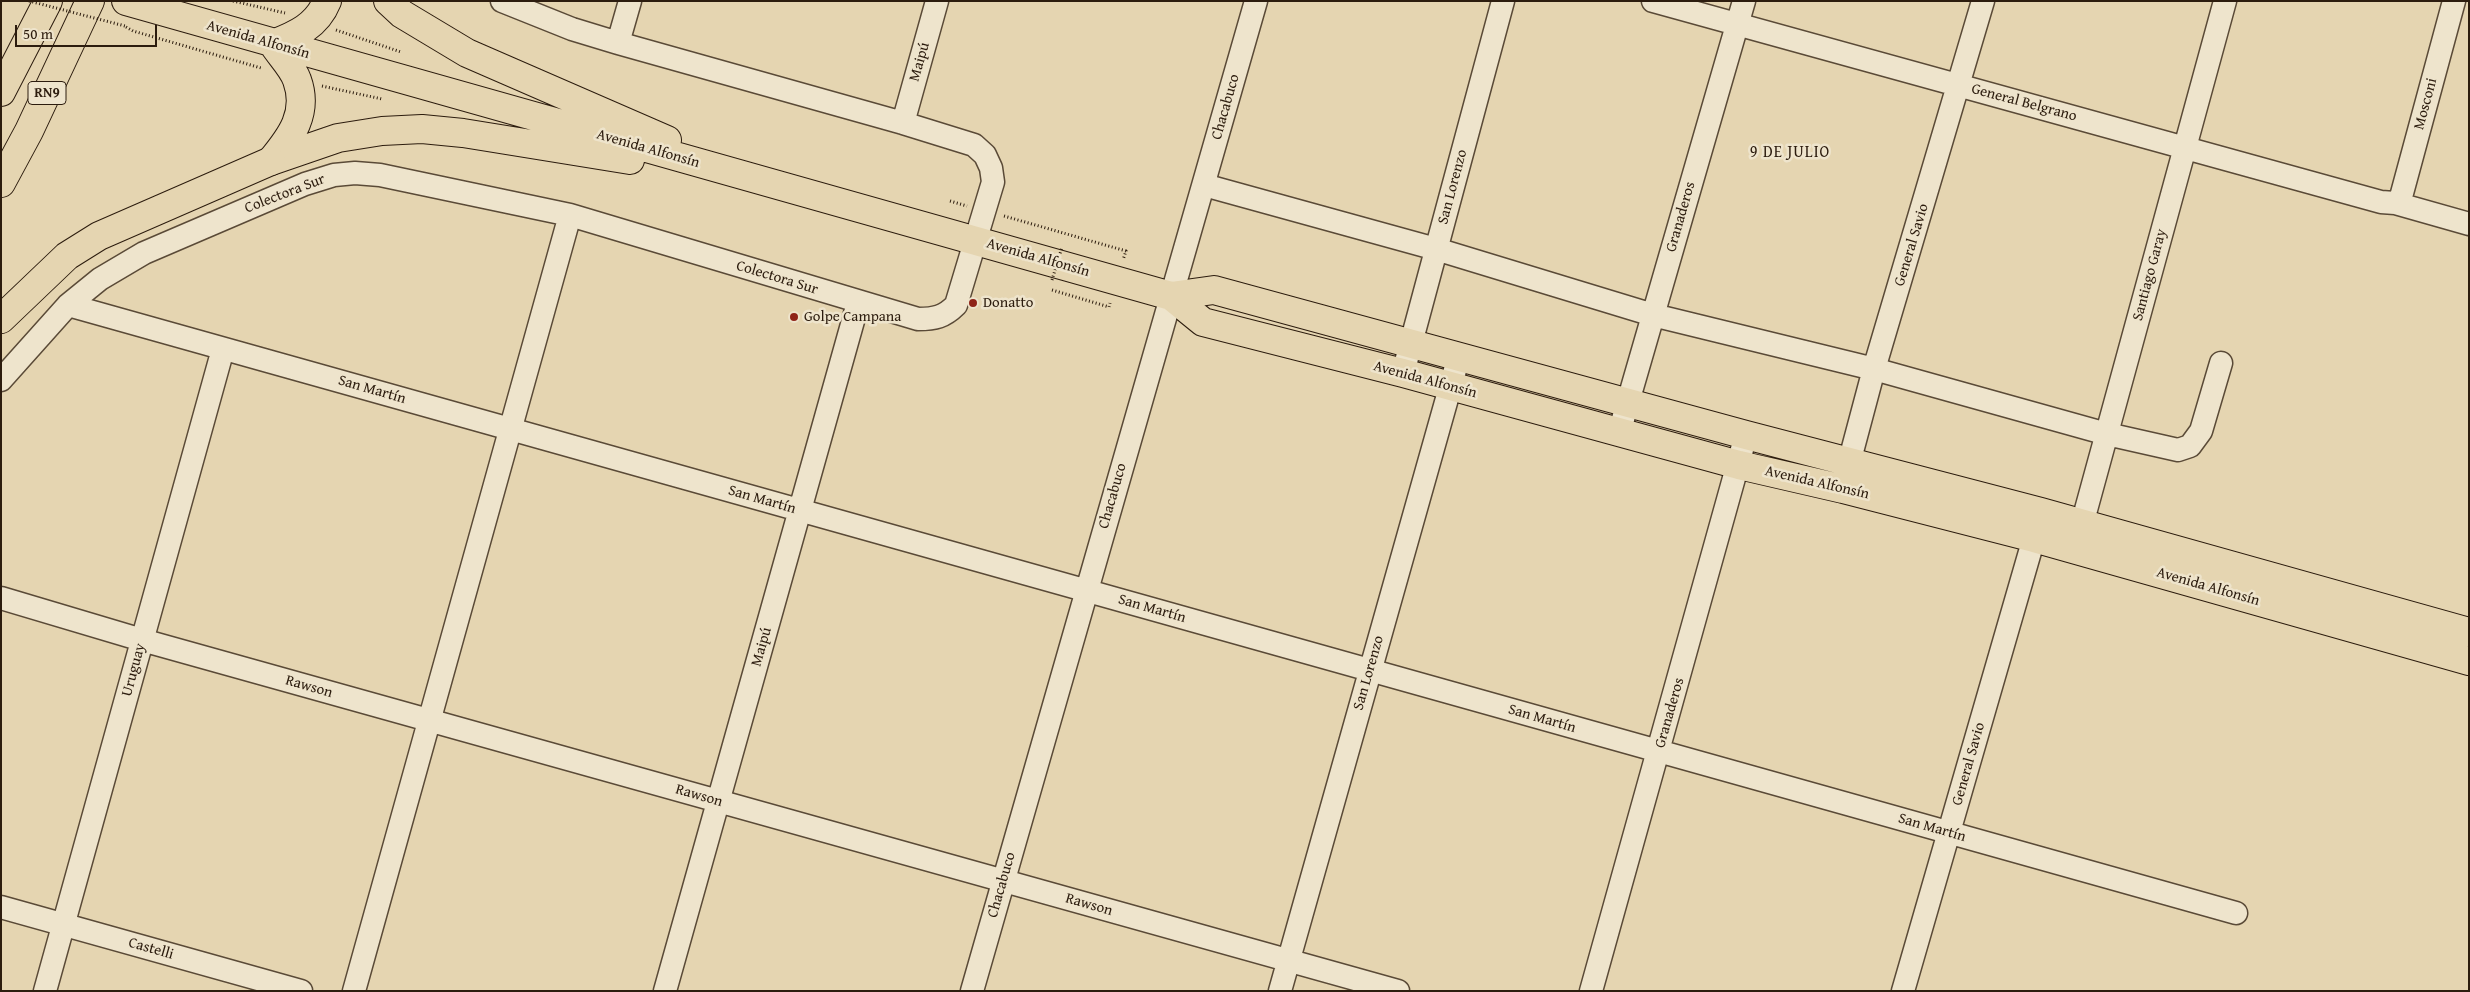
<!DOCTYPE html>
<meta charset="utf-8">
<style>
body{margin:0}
#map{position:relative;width:2470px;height:992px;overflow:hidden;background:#e5d5b1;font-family:"Gentium Book Plus",serif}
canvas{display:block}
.frame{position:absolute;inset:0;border:2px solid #2c1c0e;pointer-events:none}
.scale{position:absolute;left:15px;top:25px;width:142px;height:22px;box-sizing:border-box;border:2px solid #2c1c0e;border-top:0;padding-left:6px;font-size:15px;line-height:18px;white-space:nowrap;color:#2c1c0e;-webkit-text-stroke:4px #eee4cc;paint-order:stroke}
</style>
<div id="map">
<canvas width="2470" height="992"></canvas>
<div class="frame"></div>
<div class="scale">50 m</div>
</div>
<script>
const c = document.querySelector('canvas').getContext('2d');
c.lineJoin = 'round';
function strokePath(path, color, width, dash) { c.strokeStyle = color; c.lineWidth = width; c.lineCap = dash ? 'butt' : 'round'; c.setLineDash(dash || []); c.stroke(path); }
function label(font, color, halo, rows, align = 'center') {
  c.font = font + ' "Gentium Book Plus",serif'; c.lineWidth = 5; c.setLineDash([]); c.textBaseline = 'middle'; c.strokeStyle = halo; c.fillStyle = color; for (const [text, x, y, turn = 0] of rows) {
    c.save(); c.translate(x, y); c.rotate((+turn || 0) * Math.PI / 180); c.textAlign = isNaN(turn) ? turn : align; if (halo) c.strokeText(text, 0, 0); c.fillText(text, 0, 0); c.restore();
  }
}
const minor = new Path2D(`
 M1653,1L2381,202L2395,203L2469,224
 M618,43L630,1
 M903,123L937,1
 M1204,185L1436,249L1653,315L1874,369L2107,434L2178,450L2190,446L2201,431L2221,363
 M2395,203L2401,197L2454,1
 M68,305L2236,913
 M1403,373L1503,1
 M1,380L68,305L100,279L144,253L305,184L334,175L355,173L380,175L570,215L918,319C935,319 944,317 956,305L993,182L991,168L985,155L974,145L903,123L618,43L572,29L502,1
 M1619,433L1744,1
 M1845,478L1874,369L1983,1
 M2078,539L2225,1
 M1,598L142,640L1398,991
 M1,907L301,991
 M45,991L223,349
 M354,991L570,215
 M665,991L858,303
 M972,991L1256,1
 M1280,991L1459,356
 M1591,991L1746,435
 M1903,991L2034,538`);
const major = new Path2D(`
 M126,1L1171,296L1203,322L1403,373L1739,465L1843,489L2034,538L2469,661
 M388,1L402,14L467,53L667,140
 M273,44C296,35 317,26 327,1
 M271,161L338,138L382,131L422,129L463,133L630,160
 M271,161C291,137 309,113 297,80C293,68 280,55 273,44
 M1171,296L1214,290L1746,435L2041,512L2469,632`);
const highway = new Path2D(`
 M1,92L48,1
 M1,183L29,131L90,1
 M1,319L67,256L99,236L271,161`);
strokePath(minor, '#5a4a37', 25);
strokePath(major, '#2c1c0e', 30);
strokePath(highway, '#2c1c0e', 30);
strokePath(new Path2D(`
 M233,1L285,13
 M126,27L133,31L261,68
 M336,30L401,52
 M322,86L382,99
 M950,201L967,206
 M1004,216L1126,251L1123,260
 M1052,290L1109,307L1110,303`), '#2c1c0e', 3, [1, 2.5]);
strokePath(minor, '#eee4cc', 22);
strokePath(major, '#e5d5b1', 28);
strokePath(highway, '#e5d5b1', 28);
strokePath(new Path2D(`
 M29,1L125,26
 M1052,280L1062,247`), '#2c1c0e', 3, [1, 2.5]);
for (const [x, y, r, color] of [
 [973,303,5,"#8f2418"],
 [794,317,5,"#8f2418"]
]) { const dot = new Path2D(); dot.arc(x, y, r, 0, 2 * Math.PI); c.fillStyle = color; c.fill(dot); strokePath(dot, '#eee4cc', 2); }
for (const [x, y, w] of [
 [47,93,38]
]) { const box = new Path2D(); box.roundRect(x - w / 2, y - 11.5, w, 23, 4); c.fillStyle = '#eee4cc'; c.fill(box); strokePath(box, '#2c1c0e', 1); }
label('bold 14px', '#2c1c0e', null, [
 ["RN9",47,93]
]);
label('15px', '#2c1c0e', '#eee4cc', [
 ["Avenida Alfonsín",258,40,16],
 ["Maipú",920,62,-74],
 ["General Belgrano",2024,103,15],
 ["Mosconi",2426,104,-75],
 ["Chacabuco",1226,107,-74],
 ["Avenida Alfonsín",648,149,16],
 ["San Lorenzo",1453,187,-75],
 ["Colectora Sur",285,194,-21],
 ["Granaderos",1681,217,-74],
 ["General Savio",1912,245,-73],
 ["Avenida Alfonsín",1038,258,16],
 ["Santiago Garay",2150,275,-75],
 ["Colectora Sur",777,278,17],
 ["Avenida Alfonsín",1425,380,15],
 ["San Martín",372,390,16],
 ["Avenida Alfonsín",1817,483,13],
 ["Chacabuco",1113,496,-74],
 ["San Martín",762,500,16],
 ["Avenida Alfonsín",2208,587,16],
 ["San Martín",1152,609,16],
 ["Maipú",762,647,-74],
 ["Uruguay",134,670,-75],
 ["San Lorenzo",1369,673,-74],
 ["Rawson",309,687,16],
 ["Granaderos",1670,713,-74],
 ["San Martín",1542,719,16],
 ["General Savio",1969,764,-74],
 ["Rawson",699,796,16],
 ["San Martín",1932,828,16],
 ["Chacabuco",1002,885,-74],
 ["Rawson",1089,905,16],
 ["Castelli",151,949,16]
]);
label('15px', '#2c1c0e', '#eee4cc', [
 ["Donatto",983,303],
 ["Golpe Campana",804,317]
], 'left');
c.letterSpacing = '1px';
label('16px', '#2c1c0e', '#eee4cc', [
 ["9 DE JULIO",1790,153]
]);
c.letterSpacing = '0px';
</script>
